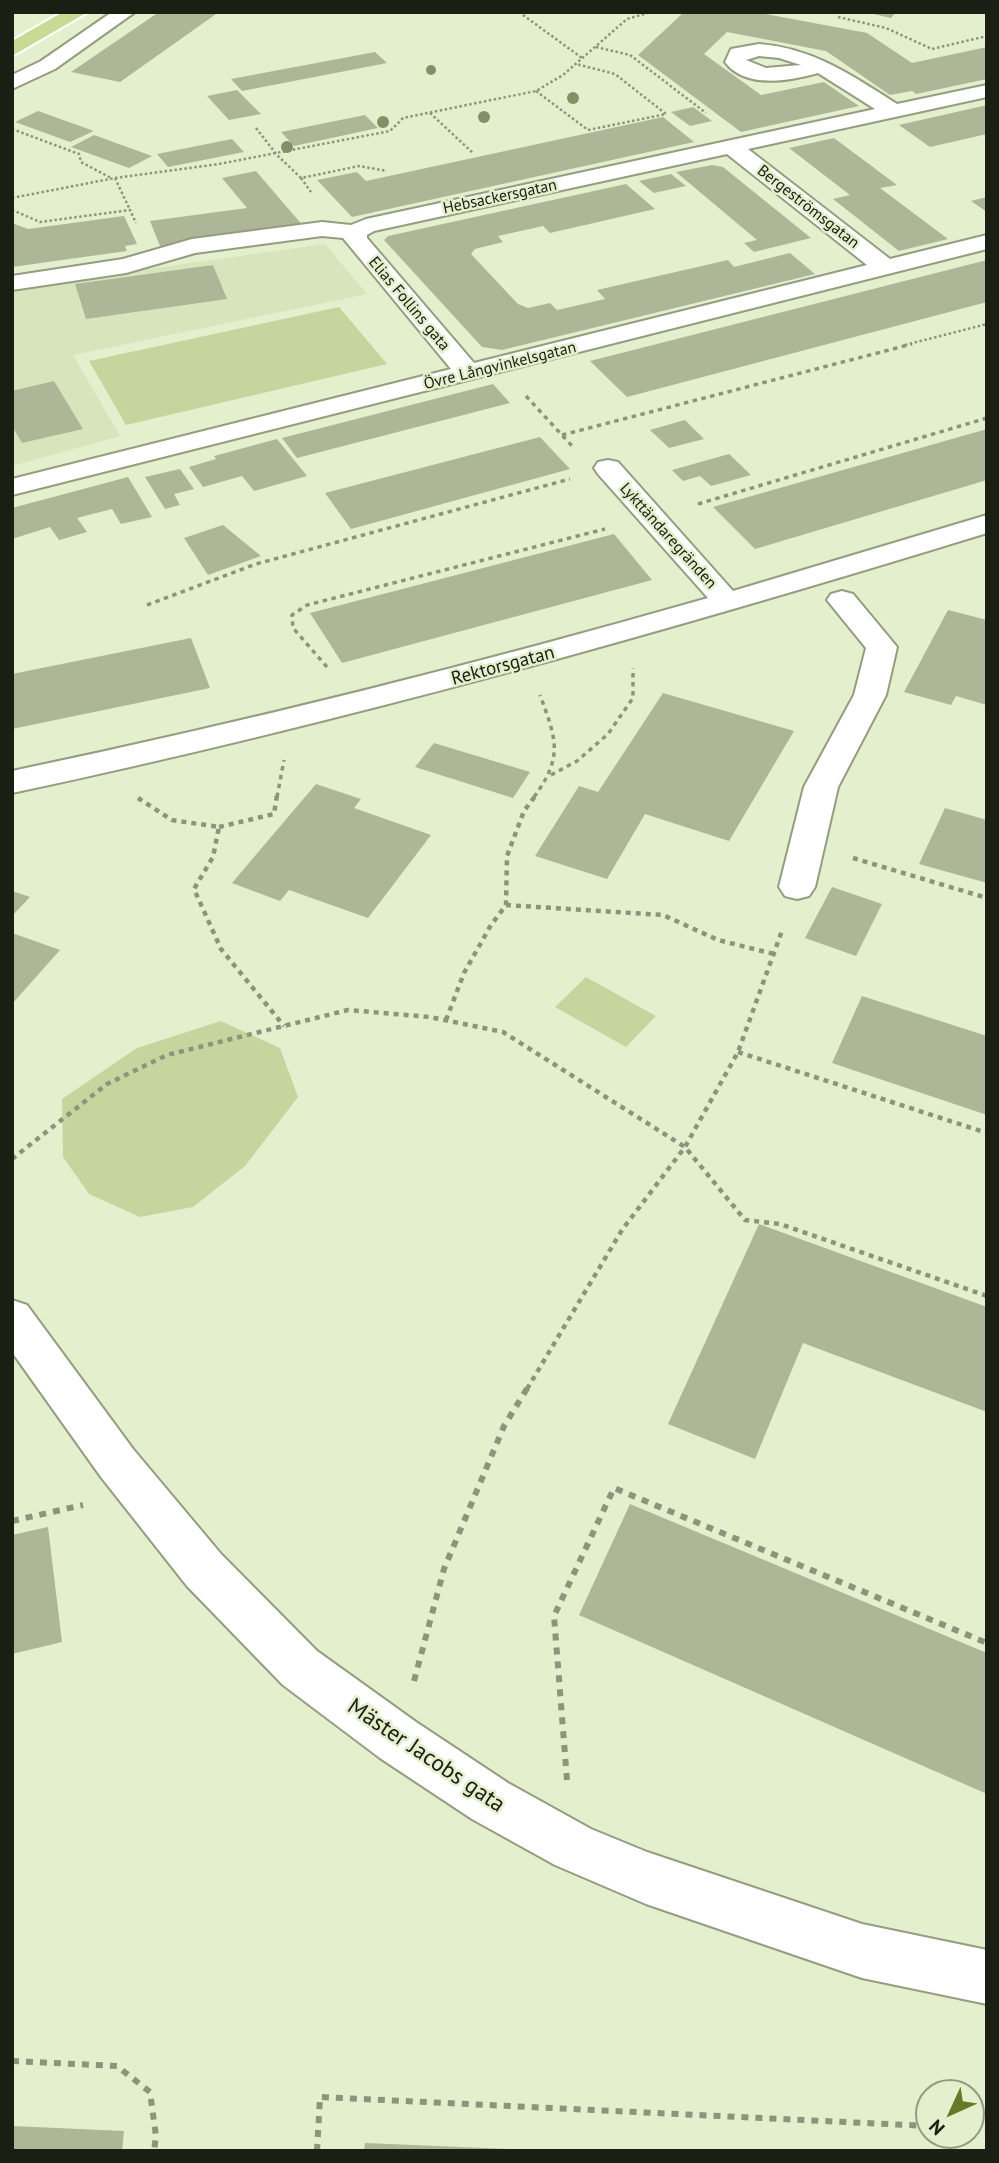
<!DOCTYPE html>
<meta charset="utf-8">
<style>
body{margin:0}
#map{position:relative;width:999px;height:2163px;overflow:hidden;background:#e4efce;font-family:"PT Sans",sans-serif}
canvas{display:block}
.frame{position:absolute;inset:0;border:14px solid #1b1e13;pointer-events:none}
.north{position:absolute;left:915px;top:2079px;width:70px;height:70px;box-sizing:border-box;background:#e4efce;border:2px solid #949b83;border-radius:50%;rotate:225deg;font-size:19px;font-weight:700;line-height:28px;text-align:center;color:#1b1e13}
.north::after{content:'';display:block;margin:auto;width:24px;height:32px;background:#657929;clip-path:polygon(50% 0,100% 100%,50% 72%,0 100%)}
</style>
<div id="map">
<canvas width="999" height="2163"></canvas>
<div class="frame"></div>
<div class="north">N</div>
</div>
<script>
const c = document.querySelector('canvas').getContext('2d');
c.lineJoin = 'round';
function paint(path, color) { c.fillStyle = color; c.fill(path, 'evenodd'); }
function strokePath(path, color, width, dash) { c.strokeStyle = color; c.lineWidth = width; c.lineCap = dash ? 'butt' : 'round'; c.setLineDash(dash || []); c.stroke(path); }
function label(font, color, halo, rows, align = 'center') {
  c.font = font + ' "PT Sans",sans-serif'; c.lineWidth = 5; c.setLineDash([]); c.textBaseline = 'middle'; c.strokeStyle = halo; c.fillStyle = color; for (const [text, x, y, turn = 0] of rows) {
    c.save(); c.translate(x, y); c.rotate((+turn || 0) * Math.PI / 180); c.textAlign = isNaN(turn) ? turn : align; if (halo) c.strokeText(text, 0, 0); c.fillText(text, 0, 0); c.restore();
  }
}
paint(new Path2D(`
 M325,244L367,294L73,355L120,436L12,466V294L29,286Z`), '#d8e4bc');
paint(new Path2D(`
 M339,307L387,364L126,425L89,361Z
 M586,977L656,1016L626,1047L555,1007Z
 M221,1021L280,1048L298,1097L245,1166L193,1207L140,1217L89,1194L63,1157L62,1099L137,1048Z`), '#c5d59e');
paint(new Path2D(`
 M159,12H219L120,82L71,72Z
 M684,12H755L867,33L912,63L987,47V79L916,94L912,91L890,95L826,51L727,32L704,54L761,95L824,82L859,106L741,132L638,55Z
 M865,12H896L891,18Z
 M375,52L387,63L242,91L231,79Z
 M237,90L261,114L229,120L207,96Z
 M987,105V134L930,147L899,125Z
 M693,107L712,121L690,126L671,112Z
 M38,111L94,131L70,142L15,122Z
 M365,115L378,128L294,146L281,132Z
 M663,117L694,142L352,217L317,180L357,172L366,181Z
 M94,135L152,156L129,168L71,147Z
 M834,138L897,185L880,188L948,239L899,251L833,199L850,195L789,148Z
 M232,139L244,152L168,167L157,154Z
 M712,165L723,167L811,238L754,252L744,243L757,240L676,172Z
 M256,171L304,227L160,246L150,221L247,208L222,178Z
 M671,174L686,186L654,193L639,181Z
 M626,184L655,209L550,233L543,226L498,236L503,242L475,249L471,254L518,304L528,308L550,303L557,310L605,299L597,290L728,260L734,267L790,253L815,274L502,350L482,347L384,240L388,236Z
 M987,197V212L971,201Z
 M124,216L137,244L125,246L127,251L12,267V223L28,229Z
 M987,260V302L627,397L590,361Z
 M213,265L227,299L86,319L75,284Z
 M54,381L83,429L22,443L12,426V391Z
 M493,384L510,403L297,458L282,438Z
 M685,420L704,439L669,448L650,430Z
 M987,429V480L755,549L713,507Z
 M540,437L570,469L351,529L325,493Z
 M277,439L307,476L254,491L242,476L203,487L189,467L216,459L214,456Z
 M729,454L751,475L711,486L700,476L683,481L672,470Z
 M180,469L194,489L174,494L180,505L165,509L145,477Z
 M128,477L152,517L121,524L112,509L77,518L87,532L59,540L50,527L12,539V508Z
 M223,525L261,556L208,575L184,538Z
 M614,534L652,580L342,663L310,613Z
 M948,610L987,620V705L956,696L951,705L904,692Z
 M191,638L210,688L12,729V674Z
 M663,693L794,731L729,841L645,814L607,879L535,856L579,786L598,792Z
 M434,743L530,772L513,798L415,767Z
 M316,784L361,799L354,808L431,835L368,918L289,890L280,901L232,883Z
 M945,808L987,820V883L919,864Z
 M832,887L882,904L856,956L805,938Z
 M12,891L30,897L12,916Z
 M12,933L60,950L12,1004Z
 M862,996L987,1036V1115L832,1063Z
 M759,1224L987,1307V1412L803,1343L755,1459L668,1424Z
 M630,1504L987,1653V1794L579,1615Z
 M48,1527L62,1642L12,1654V1535Z
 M12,2126L124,2131L122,2151H12Z
 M365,2143L509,2149V2151H364Z`), '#adb797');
const minor = new Path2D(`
 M112,12H135L55,69L12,89V75L41,61Z
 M759,44C813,48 853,76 897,104L987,85V97L748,149L890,259L987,235V249L12,495V479L451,369L343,238L322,236L195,253L126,273L12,290V276L123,259L192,239L322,222L351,225L366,219L875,109L818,73C790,81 745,89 725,62L731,49ZM759,56L779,58L801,65L766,68L746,60ZM727,154L867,265L474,363L367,238V235L374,231Z
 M608,460L618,462L733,591L987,515V533C665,632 342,723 12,793V771C246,722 478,664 708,598L598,474L594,468L598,462Z
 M842,591L853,594L897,647L886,695L838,787L815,887L809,896L797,899L785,896L779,887L804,787L854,695L866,648L827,600L831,594Z
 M12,1300L27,1305L133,1449L221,1554L317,1651L416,1722L508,1783L591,1829L647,1852L862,1924L987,1950V2004L862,1978L646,1904L555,1865L472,1819L380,1758L283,1685L187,1586L101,1477L12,1352Z`);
const major = new Path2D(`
 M63,12H88L12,56V41Z`);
strokePath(minor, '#949d7f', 4);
strokePath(major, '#fff', 4);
strokePath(new Path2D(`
 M527,12L523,15L582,58
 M838,17L886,28L932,49L987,36
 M596,47L630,55L706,113
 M536,91L588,130L666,114L615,74L576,64
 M430,113L473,153
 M256,128L277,155L301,178L359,166L387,171
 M12,129L79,154L81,162L111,178
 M115,178L219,164L390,131L403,118L536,91L563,75L627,19L651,12
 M301,178L311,192
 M12,198L115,178L130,210
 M12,210L40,222L130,210L136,223
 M905,345L987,324`), '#8d947d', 2.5, [2.5, 2.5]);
strokePath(new Path2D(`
 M526,396L572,446
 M562,435L912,344
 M698,504L987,418
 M147,605L256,564L570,479
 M327,667L293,628L292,615L307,605L605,529
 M551,775L577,761L608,734L633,698V668
 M277,797L284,760
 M534,797C564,756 556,739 540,695`), '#8d947d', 3.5, [4.5, 4.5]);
strokePath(new Path2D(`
 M138,798L172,820L219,827L213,857L194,889L221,949L284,1026
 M219,827L274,814L277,795
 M853,858L987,898
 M506,905L663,915L718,940L774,954
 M446,1020L464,973L491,925L506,905L507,856L524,811L536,795
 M738,1052L987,1133
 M12,1159L107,1084L167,1055L348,1010L430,1017L503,1032L685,1147L745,1220L780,1224L987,1296
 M527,1389L622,1230L685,1147L738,1052L783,928`), '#8d947d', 4.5, [5, 5]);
strokePath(new Path2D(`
 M12,1521L83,1505
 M414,1681L444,1569L504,1426L528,1387
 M567,1780L554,1616L614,1488L987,1643
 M12,2061L117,2066L150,2092L156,2136L154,2151
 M971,2128L987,2129
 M317,2151L320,2097L929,2126`), '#8d947d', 6, [7, 7]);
paint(minor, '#fff');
paint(major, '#c8da94');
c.fillStyle = '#848f68';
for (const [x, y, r] of [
 [431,70,5],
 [573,98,6],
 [484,117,6],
 [383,122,6],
 [287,147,6]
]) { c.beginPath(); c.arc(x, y, r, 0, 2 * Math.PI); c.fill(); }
label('16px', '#1b1e13', '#e4efce', [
 ["Hebsackersgatan",500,197,-12],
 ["Bergeströmsgatan",808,207,38],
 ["Elias Follins gata",409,304,50],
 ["Övre Långvinkelsgatan",500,366,-14],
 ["Lykttändaregränden",668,536,48]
]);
label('19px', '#1b1e13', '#e4efce', [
 ["Rektorsgatan",503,666,-15]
]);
label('23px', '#1b1e13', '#e4efce', [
 ["Mäster Jacobs gata",426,1756,34]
]);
</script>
